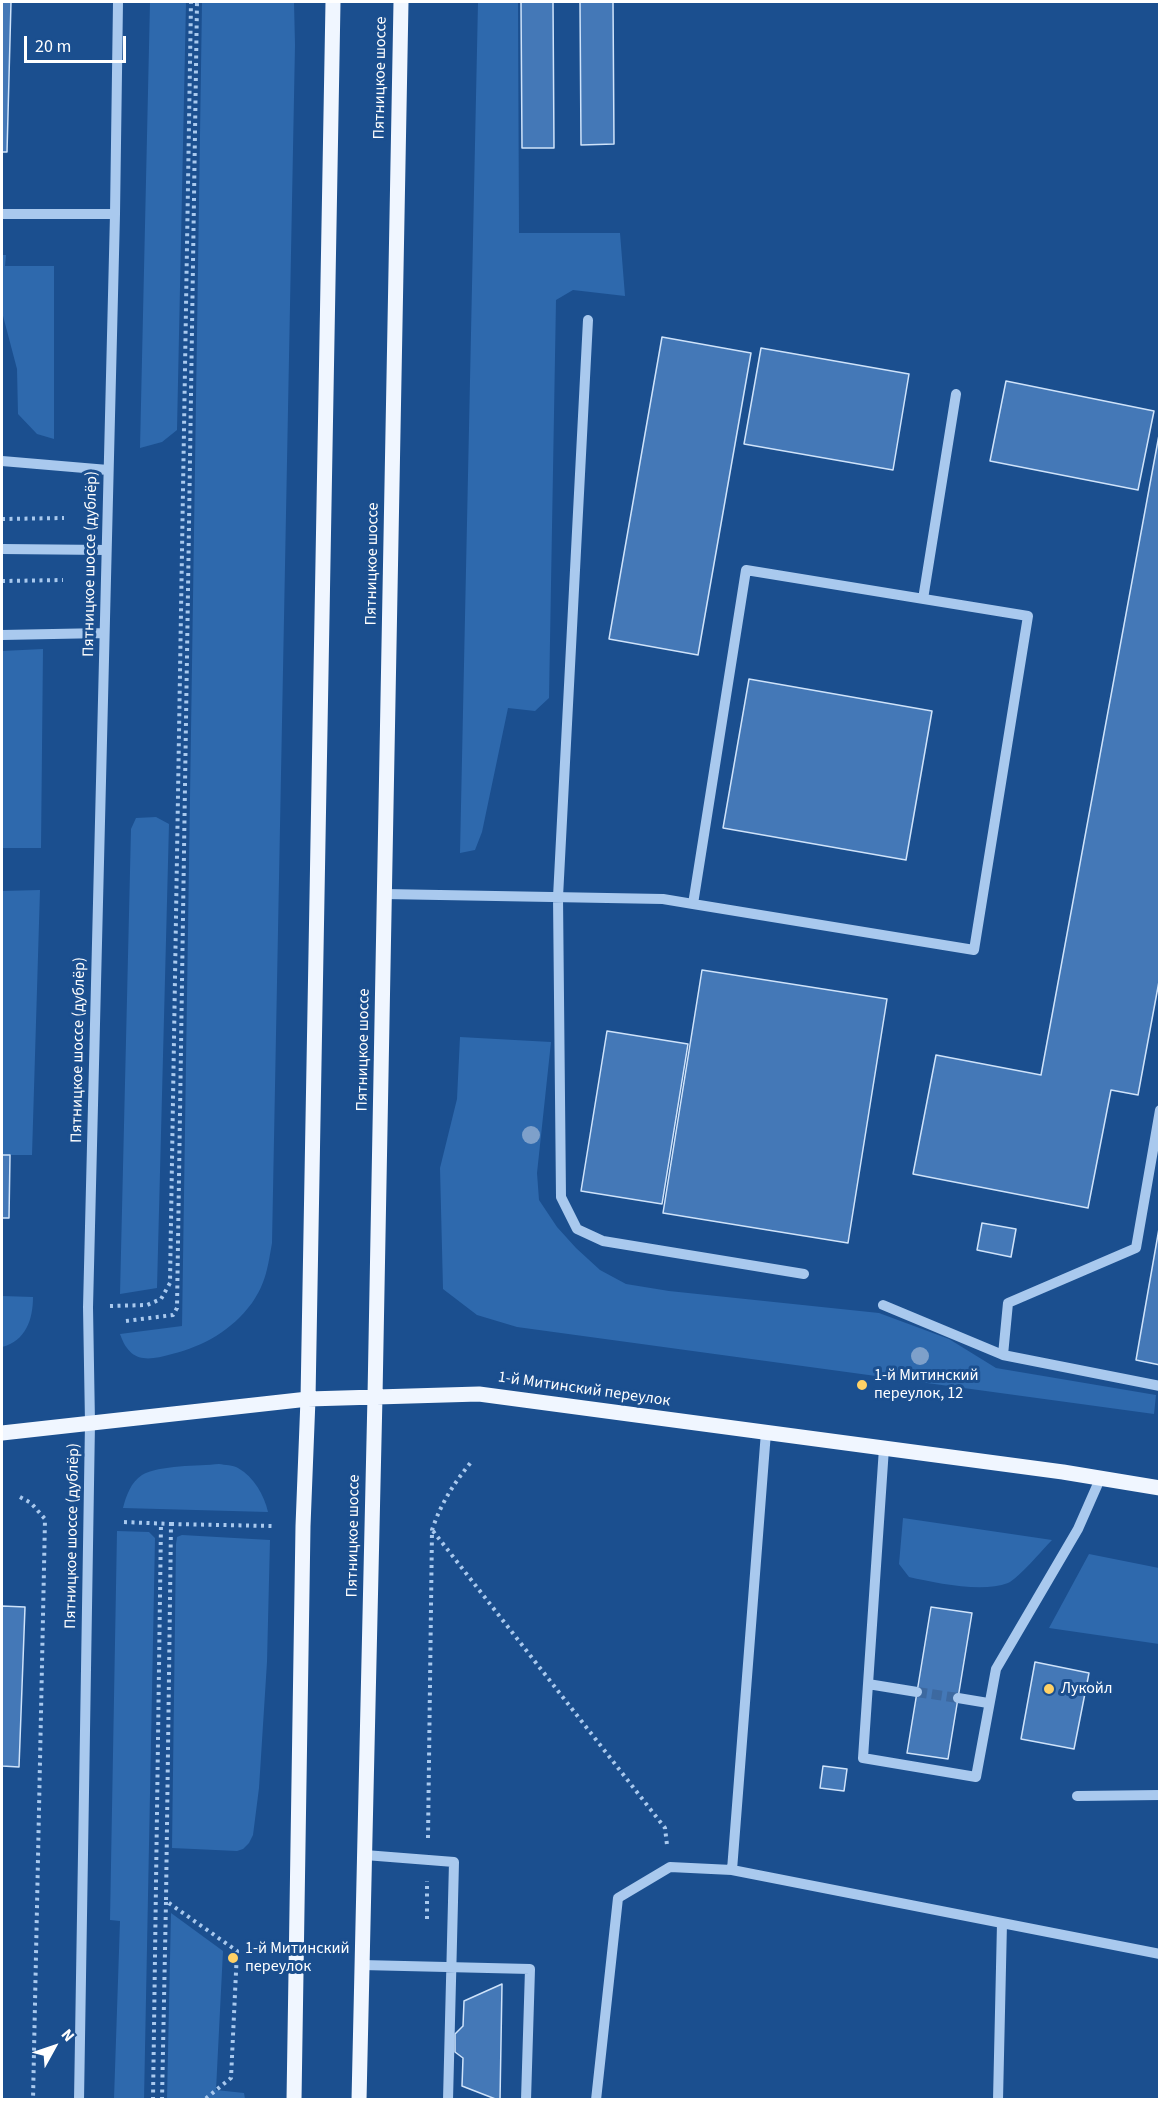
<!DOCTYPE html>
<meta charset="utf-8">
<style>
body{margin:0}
#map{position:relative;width:1161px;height:2101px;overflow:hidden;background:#1b4f8f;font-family:"Source Sans 3",sans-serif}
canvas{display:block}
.frame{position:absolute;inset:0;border:3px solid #fff;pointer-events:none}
.north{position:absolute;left:24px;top:2017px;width:60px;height:60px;-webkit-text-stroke:4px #1b4f8f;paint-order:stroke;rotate:50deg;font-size:16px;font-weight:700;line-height:24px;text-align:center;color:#fff}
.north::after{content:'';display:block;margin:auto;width:21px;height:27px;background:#fff;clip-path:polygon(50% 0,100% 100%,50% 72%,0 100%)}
.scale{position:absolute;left:24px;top:36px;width:102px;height:27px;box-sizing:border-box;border:3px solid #fff;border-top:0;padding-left:8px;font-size:18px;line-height:21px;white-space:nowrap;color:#fff;-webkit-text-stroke:4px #1b4f8f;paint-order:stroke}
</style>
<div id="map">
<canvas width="1161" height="2101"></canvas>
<div class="frame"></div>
<div class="north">N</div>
<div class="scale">20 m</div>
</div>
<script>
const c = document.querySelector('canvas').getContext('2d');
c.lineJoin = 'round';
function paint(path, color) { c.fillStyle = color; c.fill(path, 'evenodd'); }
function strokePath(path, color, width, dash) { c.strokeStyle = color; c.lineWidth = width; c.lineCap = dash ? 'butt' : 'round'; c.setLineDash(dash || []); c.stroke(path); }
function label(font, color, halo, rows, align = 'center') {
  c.font = font + ' "Source Sans 3",sans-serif'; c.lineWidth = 6; c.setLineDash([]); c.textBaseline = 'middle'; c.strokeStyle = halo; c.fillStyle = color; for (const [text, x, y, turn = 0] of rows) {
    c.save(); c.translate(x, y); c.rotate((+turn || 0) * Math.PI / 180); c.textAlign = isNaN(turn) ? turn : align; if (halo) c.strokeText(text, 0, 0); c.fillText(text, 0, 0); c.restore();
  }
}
paint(new Path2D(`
 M150,2H186L177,430L162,442L140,448Z
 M202,2H294L295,45L272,1243C268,1266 266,1283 252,1303C231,1331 204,1346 172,1354C147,1361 130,1363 120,1334L182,1326Z
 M478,2H518L519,233H620L625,296L573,290L556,300L549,698L535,711L508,708L482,832L475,850L460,853Z
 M2,255H6L5,266H54V439L37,434L18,414L17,369L2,312Z
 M43,649L41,848H2V651Z
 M156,817L169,824L157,1288L120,1294L131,829L136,818Z
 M40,890L32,1155H2V891Z
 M460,1037L551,1042L537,1173L539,1200L557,1227L576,1248L600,1270L626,1284L669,1291L879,1313L949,1339L996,1368L1156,1395L1154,1414L517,1327L477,1315L443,1289L440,1168L457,1099Z
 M2,1296L33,1297C33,1319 26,1341 2,1347Z
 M219,1464C225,1465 233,1465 238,1468C254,1477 264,1495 268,1512L123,1508C126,1496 131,1482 142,1475C159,1465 199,1466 219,1464Z
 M903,1518L1052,1540C1043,1549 1018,1579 1008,1583C982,1593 936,1583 909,1577L899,1564Z
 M117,1531L149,1532L155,1538L144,2100L114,2099L120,1921L110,1920Z
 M182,1535L270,1540L267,1662L259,1788L253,1835L249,1843L243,1849L237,1851L172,1848L176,1544L177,1537Z
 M1089,1554L1159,1568V1644L1049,1628Z
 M171,1913L223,1951L216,2090L244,2093L245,2099H167Z`), '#2e69ad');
const building = new Path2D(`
 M2,2H11L7,152H2Z
 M521,2H553L554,148H522Z
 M580,2H613L614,144L581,145Z
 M662,337L751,353L698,655L609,639Z
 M761,348L909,374L893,470L744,444Z
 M1006,381L1154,411L1138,490L990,461Z
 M1159,435L1160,976L1138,1095L1111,1090L1088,1208L913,1174L936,1055L1041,1075Z
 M749,679L932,711L906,860L723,828Z
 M702,970L887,999L848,1243L663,1213Z
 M607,1031L688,1044L662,1204L581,1191Z
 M2,1155H10L9,1218H2Z
 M982,1223L1016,1229L1011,1257L977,1250Z
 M1160,1223V1365L1136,1360Z
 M2,1606L25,1607L19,1767L2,1766Z
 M931,1607L972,1613L948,1759L907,1753Z
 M1035,1662L1089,1673L1074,1749L1021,1739Z
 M823,1766L847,1769L844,1791L820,1788Z
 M502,1984L500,2100H498L462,2086L463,2058L455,2052V2034L463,2026L464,2001Z`);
paint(building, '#4478b7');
strokePath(building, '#cfe3fa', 1.5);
strokePath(new Path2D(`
 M917,1692L958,1698`), '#3d69a0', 10, [10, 5]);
strokePath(new Path2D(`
 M2,519L64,518
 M2,581L63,580
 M110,1306L147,1305L161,1299L170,1283L191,2
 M126,1321L173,1315L177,1308L197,2
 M20,1497L31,1503L45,1519L33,2100
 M124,1522L171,1524L166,1901
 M171,1524L272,1526
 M433,1531L665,1828L667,1845
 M428,1838L432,1530C441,1503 454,1483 472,1461
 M427,1919V1881
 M153,2100L161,1524
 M162,2100L166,1901L237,1951L231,2078L204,2100`), '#a9c9ee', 4, [3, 4.5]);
strokePath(new Path2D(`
 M2,214H115
 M588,320L558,897L561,1197L577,1229L603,1241L804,1274
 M2,461L108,470
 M2,549L106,550
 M923,599L956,394
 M2,635L104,633
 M384,894L663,899L693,904L974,950L1028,616L746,570L693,904
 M883,1305L1003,1355L1160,1386
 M1003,1355L1008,1303L1136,1248L1160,1110
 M884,1448L868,1684L917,1692
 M868,1684L863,1758L976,1777L996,1669L1078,1529L1100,1479
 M958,1698L988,1703
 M1077,1796L1160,1795
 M365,1855L454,1862L448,2100
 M732,1870L766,1432
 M362,1965L530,1969L526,2100
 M79,2100L90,1423L88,1307L115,214L118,2
 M596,2100L618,1898L670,1867L732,1870L1160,1954
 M998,2100L1002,1923`), '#a9c9ee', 10);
strokePath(new Path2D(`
 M2,1433L308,1399L479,1394L1063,1472L1160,1488
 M294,2100L303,1526L308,1399L333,2
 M359,2100L375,1396L401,2`), '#f0f6ff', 15);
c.fillStyle = '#7ea0ca';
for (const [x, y] of [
 [531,1135],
 [920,1356]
]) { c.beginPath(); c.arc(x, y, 9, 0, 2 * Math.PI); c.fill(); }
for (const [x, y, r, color] of [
 [862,1385,6,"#ffd166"],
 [1049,1689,6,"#ffd166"],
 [233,1958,6,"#ffd166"]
]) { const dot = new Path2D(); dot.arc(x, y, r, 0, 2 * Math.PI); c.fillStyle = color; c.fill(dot); strokePath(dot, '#1b4f8f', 2); }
label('16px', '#fff', '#1b4f8f', [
 ["Пятницкое шоссе",381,78,-89],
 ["Пятницкое шоссе (дублёр)",91,564,-89],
 ["Пятницкое шоссе",373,564,-89],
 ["Пятницкое шоссе (дублёр)",79,1050,-89],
 ["Пятницкое шоссе",364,1050,-89],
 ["1-й Митинский переулок",584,1390,8],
 ["Пятницкое шоссе (дублёр)",73,1536,-89],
 ["Пятницкое шоссе",354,1536,-89]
]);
label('16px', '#fff', '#1b4f8f', [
 ["1-й Митинский",874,1376],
 ["переулок, 12",874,1394],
 ["Лукойл",1061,1689],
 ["1-й Митинский",245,1949],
 ["переулок",245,1967]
], 'left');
</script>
